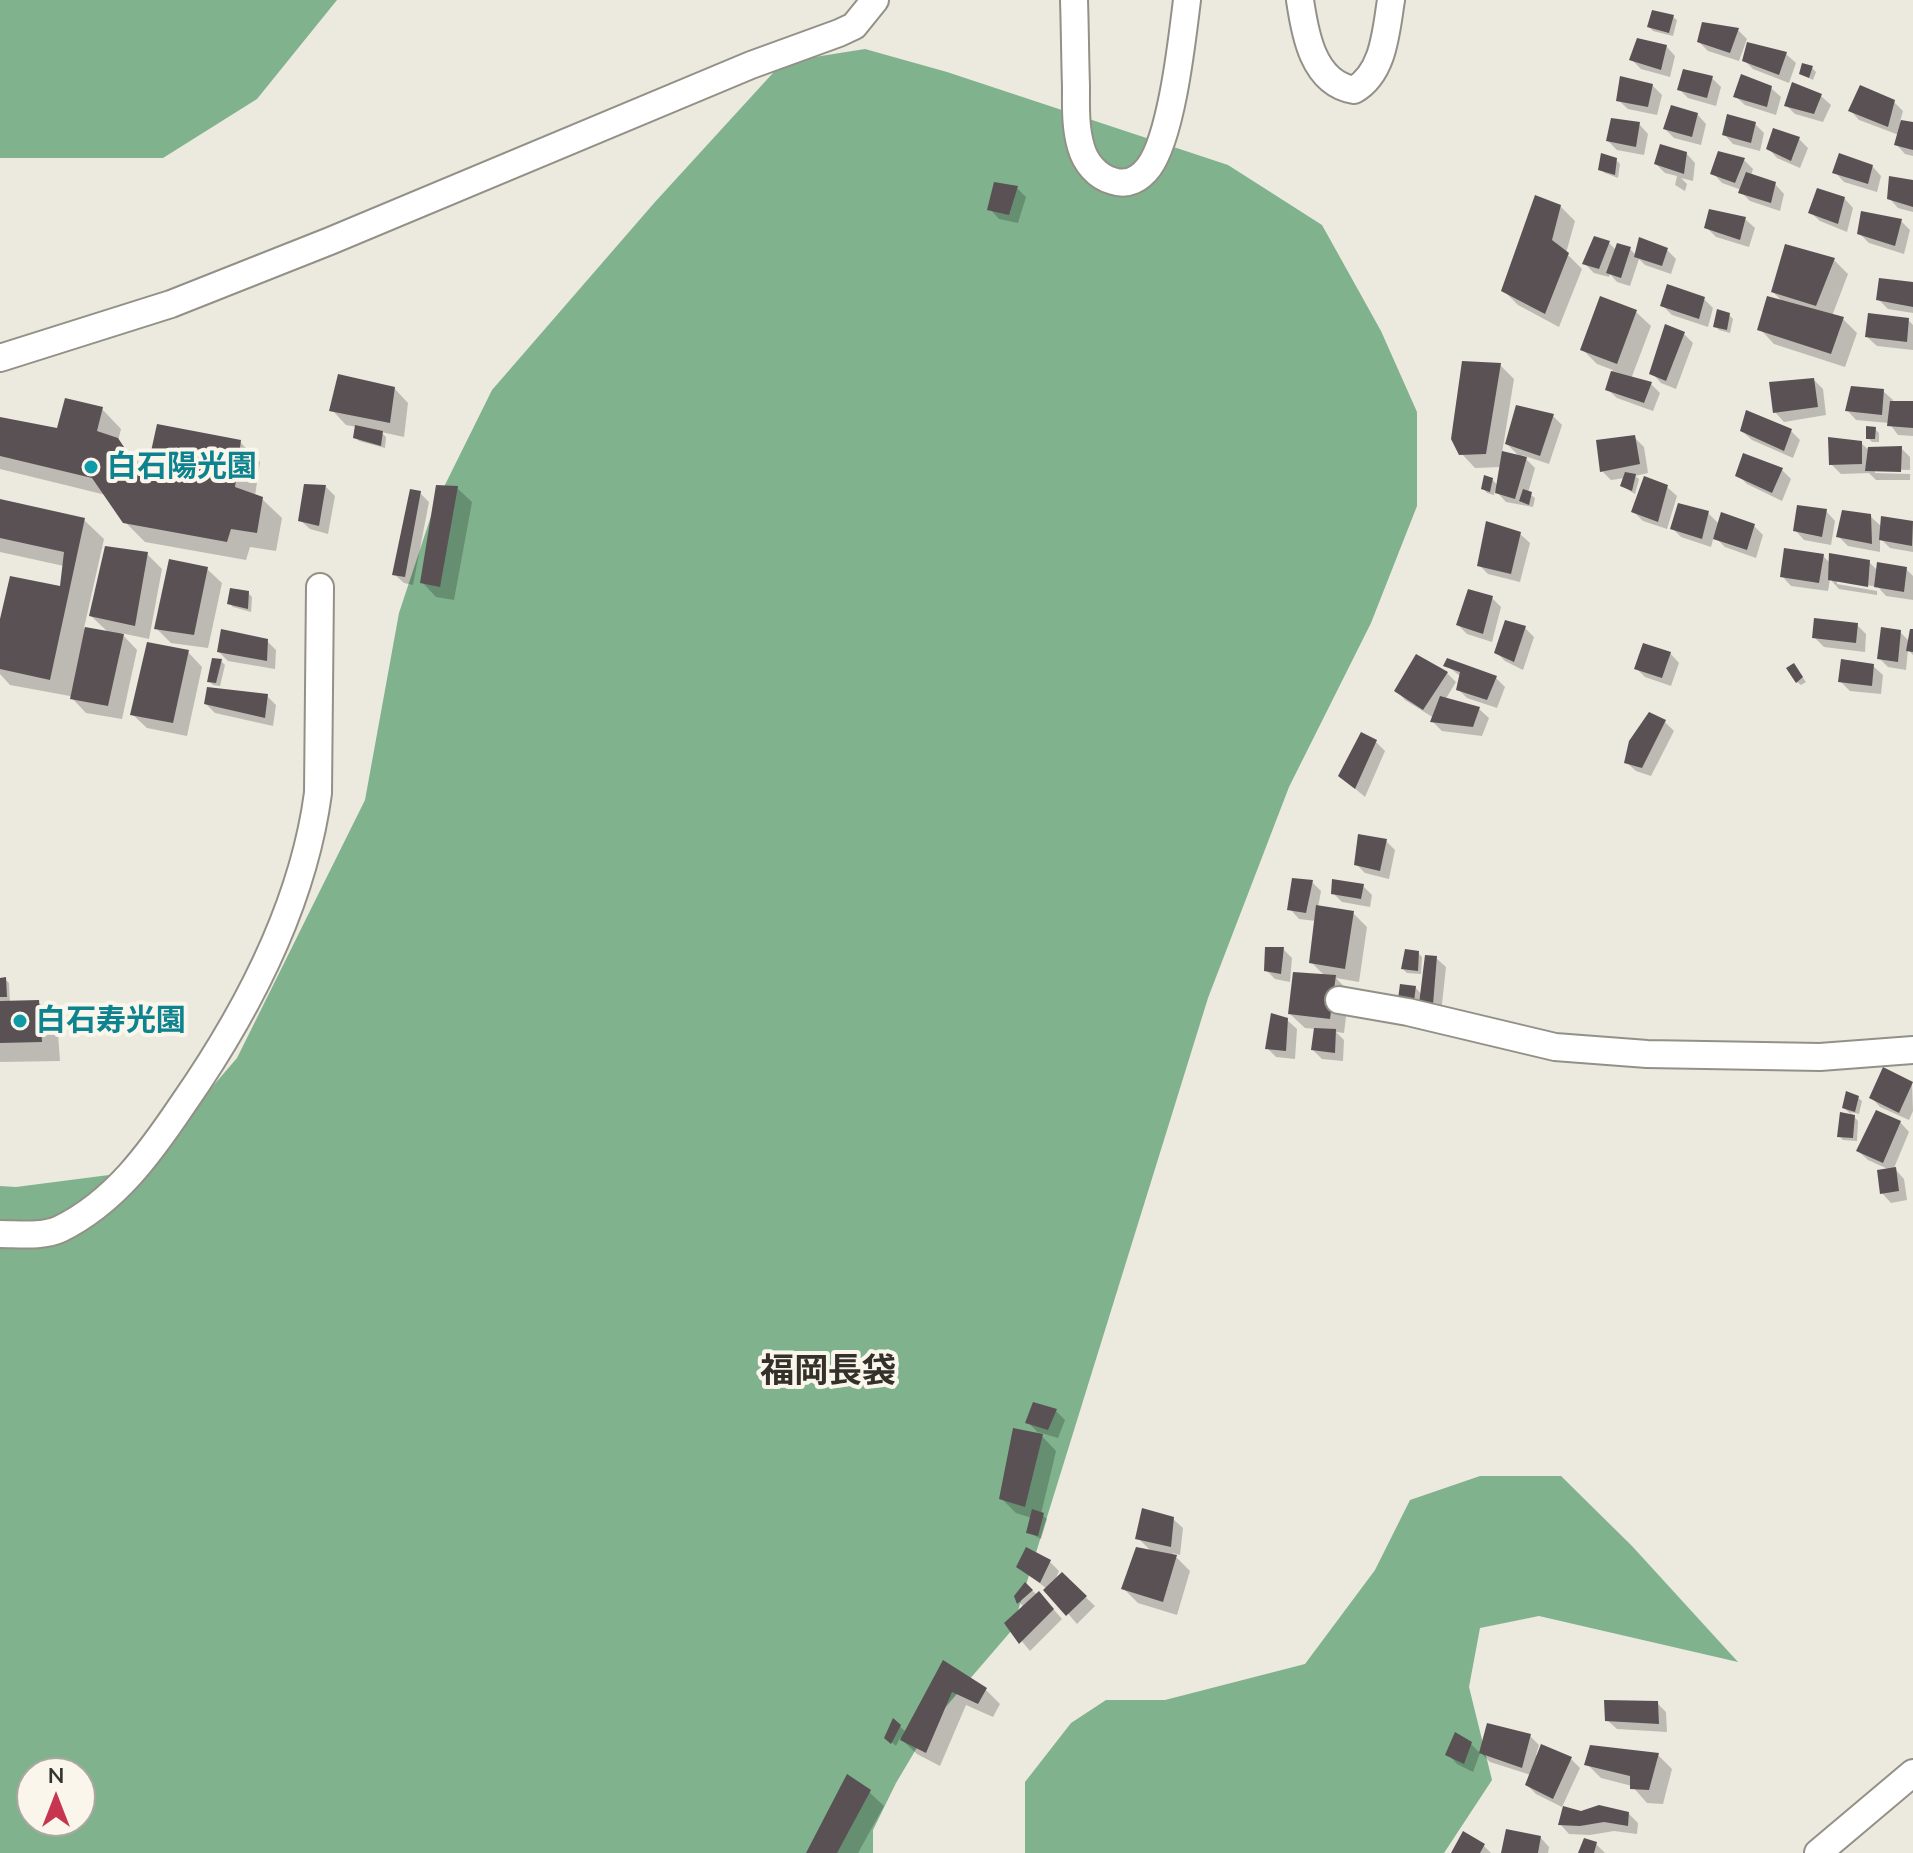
<!DOCTYPE html>
<meta charset="utf-8">
<style>
body{margin:0}
#map{position:relative;width:1913px;height:1853px;overflow:hidden;background:#ece9df;font-family:Mulish,sans-serif}
canvas{display:block}
.north{position:absolute;left:16px;top:1757px;width:80px;height:80px;box-sizing:border-box;background:#faf6ec;border:2px solid #aba8a1;border-radius:50%;rotate:0deg;font-size:22px;font-weight:700;line-height:32px;text-align:center;color:#353430}
.north::after{content:'';display:block;margin:auto;width:28px;height:36px;background:#c73650;clip-path:polygon(50% 0,100% 100%,50% 72%,0 100%)}
</style>
<div id="map">
<canvas width="1913" height="1853"></canvas>
<div class="north">N</div>
</div>
<script>
const c = document.querySelector('canvas').getContext('2d');
c.lineJoin = 'round';
function paint(path, color) { c.fillStyle = color; c.fill(path, 'evenodd'); }
function strokePath(path, color, width, dash) { c.strokeStyle = color; c.lineWidth = width; c.lineCap = dash ? 'butt' : 'round'; c.setLineDash(dash || []); c.stroke(path); }
function label(font, color, halo, rows, align = 'center') {
  c.font = font + ' Mulish,"Noto Sans JP",sans-serif'; c.lineWidth = 8; c.setLineDash([]); c.textBaseline = 'middle'; c.strokeStyle = halo; c.fillStyle = color; for (const [text, x, y, turn = 0] of rows) {
    c.save(); c.translate(x, y); c.rotate((+turn || 0) * Math.PI / 180); c.textAlign = isNaN(turn) ? turn : align; if (halo) c.strokeText(text, 0, 0); c.fillText(text, 0, 0); c.restore();
  }
}
paint(new Path2D(`
 M0,0H337L257,99L163,158H0Z
 M865,49L947,72L1228,165L1322,225L1381,331L1417,412V506L1371,623L1289,787L1208,998L1012,1630L931,1724L896,1783L873,1830V1853H0V1186L16,1187L109,1175L156,1152L237,1058L365,800L399,613L434,507L492,390L655,202L783,62ZM32,1773H80V1821H32Z
 M1480,1476H1561L1632,1546L1738,1662L1539,1616L1480,1628L1469,1687L1492,1780L1444,1853H1025V1782L1071,1723L1106,1700H1165L1305,1664L1375,1570L1410,1500Z`), '#80b28e');
paint(new Path2D(`
 M1673,17L1677,20L1673,36L1653,31L1649,27Z
 M1738,30L1747,39L1739,61L1708,51L1699,42Z
 M1749,44L1786,54L1796,63L1789,83L1753,69L1744,60Z
 M1666,46L1675,56L1670,77L1641,69L1632,60Z
 M1812,68L1816,72L1813,80L1801,74Z
 M1712,78L1721,87L1716,106L1688,98L1679,89Z
 M1793,84L1821,96L1831,105L1823,122L1795,114L1786,105Z
 M1652,85L1662,95L1657,115L1628,109L1618,100Z
 M1771,88L1781,97L1776,115L1745,105L1735,96Z
 M1894,102L1903,111L1900,122L1913,124V156L1905,154L1896,144L1899,135L1859,120L1850,110Z
 M1697,114L1706,124L1701,145L1674,138L1665,129Z
 M1639,124L1648,134L1644,155L1617,150L1608,141Z
 M1755,124L1764,133L1760,151L1733,144L1724,134Z
 M1799,139L1808,148L1800,168L1777,158L1768,148Z
 M1686,153L1695,163L1693,181L1681,178L1687,184L1685,191L1675,185L1677,176L1665,173L1656,164Z
 M1719,154L1744,160L1753,169L1751,176L1775,184L1784,194L1780,211L1750,201L1741,192L1742,190L1722,183L1713,173Z
 M1616,160L1620,164L1618,178L1605,173L1600,169Z
 M1872,166L1881,176L1877,192L1844,182L1835,172Z
 M1913,182V212L1898,208L1889,198Z
 M1017,188L1026,197L1018,223L999,219L990,209Z
 M1844,198L1853,208L1847,232L1820,221L1810,212Z
 M1560,206L1575,221L1566,253L1582,269L1559,327L1518,305L1504,291Z
 M1745,219L1755,228L1749,247L1716,237L1706,227Z
 M1901,221L1910,230L1904,254L1869,243L1859,233Z
 M1609,243L1616,250L1630,249L1636,255L1667,250L1676,259L1671,274L1645,265L1639,259L1630,286L1617,282L1610,274L1609,277L1594,273L1585,264Z
 M1834,260L1848,274L1832,316L1843,319L1857,333L1845,367L1774,344L1760,329L1784,303L1773,292Z
 M1913,284V313L1888,309L1879,300Z
 M1704,299L1713,308L1708,327L1672,315L1662,305Z
 M1636,312L1651,326L1631,379L1651,384L1660,393L1653,411L1617,398L1607,389L1613,370L1597,364L1583,350Z
 M1729,315L1733,319L1730,333L1719,330L1715,326Z
 M1908,320L1913,325V350L1877,346L1867,337Z
 M1684,334L1693,343L1676,389L1661,383L1652,373Z
 M1500,365L1514,379L1502,453L1521,458L1507,444L1553,416L1562,425L1549,464L1522,455L1535,468L1528,493L1535,498L1533,507L1506,502L1495,490L1494,495L1487,493L1483,488L1492,479L1498,486L1501,467L1475,468L1461,453Z
 M1814,380L1823,389L1826,415L1784,422L1775,412Z
 M394,388L408,403L404,437L381,432L386,437L385,448L359,441L355,437L357,427L346,425L332,410Z
 M1883,391L1893,400L1892,403H1913V436L1898,435L1889,423L1856,420L1847,410Z
 M102,409L121,429L118,441L137,460L147,476L240,442L260,462L255,496L262,499L282,518L276,551L250,547L246,560L145,542L125,522L106,495L0,469V419L58,430Z
 M1875,429L1879,433V442H1872L1868,438Z
 M1790,430L1800,440L1793,458L1752,440L1742,431Z
 M1634,437L1644,447L1648,473L1635,476L1639,479L1635,494L1622,486L1625,478L1611,480L1602,471Z
 M1861,443L1870,451L1901,448L1910,457V470L1875,469V473L1910,474V480H1876L1869,473L1841,474L1831,464Z
 M1782,470L1791,479L1782,501L1747,484L1738,475Z
 M326,487L335,496L328,534L310,529L300,520Z
 M1667,487L1677,496L1667,529L1643,521L1634,512Z
 M457,488L472,502L454,600L436,597L422,582Z
 M420,493L429,502L413,585L404,583L394,574Z
 M0,502L84,520L104,539L84,628L109,633L91,616L147,554L162,569L149,639L121,633L137,650L122,719L86,713L70,696L10,685L0,674V628L61,588L64,566L0,552Z
 M1826,511L1835,521L1831,545L1804,540L1795,530Z
 M1708,513L1719,524L1754,526L1763,535L1756,558L1725,547L1714,536L1711,547L1681,537L1672,528Z
 M1870,516L1882,527L1883,519L1913,523V552L1890,548L1880,538V552L1848,546L1839,537Z
 M1520,534L1530,543L1520,582L1488,574L1479,565Z
 M1823,556L1831,564L1869,562L1878,571L1906,569L1913,576V600L1886,596L1878,587L1837,580V584L1877,591V595L1839,589L1830,579L1828,591L1791,586L1782,576Z
 M207,569L222,583L208,648L171,643L157,629Z
 M248,593L252,597L251,612L233,607L229,603Z
 M1492,598L1501,607L1492,642L1467,634L1458,625Z
 M1857,625L1866,634L1865,652L1824,647L1814,637Z
 M1525,628L1534,637L1523,670L1505,661L1496,652Z
 M1913,631V655L1908,650L1906,670L1888,667L1879,658L1900,632L1910,642Z
 M267,641L276,650L275,669L228,661L219,652Z
 M188,652L202,667L187,736L147,728L132,714Z
 M1670,653L1679,663L1671,686L1645,677L1636,668Z
 M221,661L225,665L220,686L213,685L209,681Z
 M1446,665L1496,678L1505,687L1497,708L1467,698L1458,689L1460,676Z
 M1794,665L1806,682L1801,685L1797,682Z
 M1873,666L1883,675L1881,694L1850,691L1840,681Z
 M1447,673L1456,682L1445,700L1479,709L1489,718L1482,736L1442,731L1433,722L1434,718L1405,700L1396,690Z
 M267,696L276,705L273,726L215,713L206,704Z
 M1665,722L1674,731L1651,776L1636,771L1626,762Z
 M1376,742L1385,751L1365,797L1340,776Z
 M1386,841L1395,850L1389,879L1365,873L1356,864Z
 M1312,882L1321,891L1318,908L1353,913L1367,927L1359,982L1336,978L1349,992L1344,1033L1336,1032L1344,1040L1343,1061L1322,1059L1313,1050L1316,1029L1305,1028L1290,1014L1325,976L1311,962L1316,921L1299,919L1290,909Z
 M1363,886L1372,895L1370,907L1342,902L1333,893Z
 M1283,949L1292,958L1290,982L1275,979L1266,970Z
 M1418,953L1422,957L1421,974L1407,973L1403,969Z
 M1436,958L1446,967L1441,1013L1430,1012L1418,1000L1417,1004L1404,1003L1415,987L1422,995Z
 M5,979L9,983L10,1003L38,1002L57,1021L60,1061L0,1062V980Z
 M1287,1020L1297,1029L1295,1059L1276,1057L1267,1048Z
 M1912,1084L1913,1111L1909,1120L1880,1107L1871,1097Z
 M1857,1097L1862,1101L1859,1114L1850,1112L1858,1121L1857,1141L1843,1140L1839,1136L1853,1116L1844,1108Z
 M1900,1122L1909,1132L1894,1168L1904,1179L1907,1200L1891,1203L1882,1193L1890,1170L1868,1160L1858,1151Z
 M1056,1411L1065,1420L1058,1438L1038,1432L1056,1451L1041,1514L1047,1519L1041,1539L1029,1533L1032,1518L1016,1513L1001,1498L1041,1436L1028,1422Z
 M1173,1519L1183,1528L1180,1555L1172,1553L1190,1571L1177,1615L1138,1603L1124,1589L1152,1552L1138,1538Z
 M1050,1562L1059,1571L1054,1583L1062,1575L1095,1606L1077,1624L1047,1589L1018,1566Z
 M1025,1585L1048,1603L1062,1619L1030,1651L1007,1623L1024,1608L1016,1597Z
 M944,1662L986,1690L1000,1704L993,1717L966,1705L940,1766L917,1754L900,1738L896,1746L886,1737L894,1721L907,1733Z
 M1657,1703L1666,1712L1667,1732L1617,1729L1607,1720Z
 M1530,1736L1539,1745L1536,1755L1571,1759L1580,1768L1562,1807L1536,1794L1527,1785L1531,1775L1490,1762L1481,1753Z
 M1471,1744L1480,1753L1473,1772L1457,1764L1448,1754Z
 M1658,1755L1672,1769L1663,1804L1647,1803L1632,1786L1601,1778L1587,1764Z
 M869,1792L884,1806L858,1853H810Z
 M1582,1813H1628L1638,1823L1637,1834L1614,1831L1590,1835L1569,1834L1560,1824Z
 M1540,1837L1549,1847L1548,1853H1503Z
 M1596,1844L1605,1853H1580Z
 M1484,1846L1491,1853H1453Z`), '#0003');
paint(new Path2D(`
 M1652,10L1674,15L1669,33L1647,27Z
 M1702,22L1739,28L1730,53L1697,42Z
 M1637,38L1667,45L1661,70L1629,60Z
 M1747,42L1787,52L1779,75L1742,61Z
 M1802,63L1813,66L1809,78L1799,74Z
 M1683,69L1713,76L1707,98L1677,90Z
 M1741,74L1772,86L1767,107L1733,97Z
 M1620,76L1653,84L1648,107L1616,101Z
 M1792,82L1822,94L1814,114L1784,106Z
 M1860,85L1895,100L1888,127L1848,111Z
 M1671,105L1698,113L1692,137L1663,129Z
 M1727,114L1756,122L1751,143L1722,135Z
 M1611,118L1640,122L1636,147L1606,141Z
 M1901,120L1913,122V150L1894,145Z
 M1773,128L1800,137L1791,161L1766,149Z
 M1660,144L1687,152L1684,174L1654,164Z
 M1718,151L1745,158L1735,183L1710,174Z
 M1601,153L1617,158L1615,175L1598,170Z
 M1839,153L1873,165L1868,184L1832,173Z
 M1746,172L1776,182L1771,203L1738,193Z
 M1889,176L1913,180V207L1887,199Z
 M994,182L1018,186L1009,215L987,210Z
 M1817,188L1845,197L1838,224L1808,213Z
 M1535,195L1561,205L1552,240L1569,253L1545,314L1501,291Z
 M1709,209L1746,217L1740,240L1704,228Z
 M1861,211L1902,219L1895,246L1857,234Z
 M1594,236L1610,241L1599,269L1582,264Z
 M1639,237L1668,248L1662,266L1634,257Z
 M1617,243L1631,247L1621,278L1606,273Z
 M1785,244L1835,258L1816,306L1771,292Z
 M1879,278L1913,282V307L1876,300Z
 M1667,284L1705,297L1699,319L1660,306Z
 M1600,296L1637,310L1617,364L1580,350Z
 M1767,296L1844,317L1831,354L1757,330Z
 M1717,309L1730,313L1727,330L1713,327Z
 M1868,313L1909,318L1907,342L1865,337Z
 M1665,324L1685,332L1666,381L1649,374Z
 M1462,361L1501,363L1486,454L1459,455L1451,439Z
 M1611,371L1652,382L1644,403L1605,390Z
 M338,374L395,387L390,423L329,411Z
 M1814,378L1818,407L1773,413L1769,382Z
 M1851,386L1884,389L1882,415L1845,411Z
 M65,398L103,407L97,431L118,438L145,479L157,424L241,440L235,487L263,497L257,533L231,529L227,542L123,523L92,478L0,456V417L57,428Z
 M1890,401H1913V428L1887,426Z
 M1516,405L1554,414L1540,456L1505,444Z
 M1746,410L1792,429L1784,451L1740,431Z
 M355,425L383,431L381,446L353,438Z
 M1866,426L1876,427L1875,439H1866Z
 M1635,435L1640,464L1600,472L1596,440Z
 M1828,437L1862,441V464L1829,465Z
 M1902,446L1901,472L1865,471L1868,447Z
 M1502,451L1527,457L1515,499L1495,493Z
 M1743,453L1783,468L1772,493L1735,476Z
 M1625,472L1636,474L1632,491L1620,486Z
 M1484,475L1493,478L1490,492L1481,489Z
 M1644,476L1668,485L1658,522L1631,512Z
 M304,484L326,485L319,526L298,521Z
 M436,485L458,486L440,587L420,583Z
 M410,489L421,491L405,577L392,575Z
 M1523,489L1532,492L1529,505L1519,501Z
 M0,499L85,518L50,680L0,669V619L10,576L60,586L64,552L0,538Z
 M1678,503L1709,511L1702,539L1670,529Z
 M1797,505L1827,509L1822,537L1793,531Z
 M1842,510L1871,514L1872,544L1836,537Z
 M1721,512L1755,524L1747,550L1713,539Z
 M1881,516L1913,521L1912,546L1879,540Z
 M1486,521L1521,532L1511,574L1477,566Z
 M105,546L148,552L135,626L89,616Z
 M1784,548L1824,554L1819,583L1780,577Z
 M1829,553L1870,560L1868,587L1828,580Z
 M169,559L208,567L194,635L154,629Z
 M1877,562L1907,567L1904,592L1874,587Z
 M230,588L249,591L248,609L227,604Z
 M1468,589L1493,596L1483,634L1456,625Z
 M1814,618L1858,623L1856,643L1812,638Z
 M1505,620L1526,626L1514,662L1494,653Z
 M85,627L124,634L108,706L70,699Z
 M1881,627L1901,630L1898,662L1877,659Z
 M221,629L268,639L267,661L217,652Z
 M1910,629H1913V652L1906,651Z
 M147,642L189,650L173,723L130,715Z
 M1643,643L1671,652L1662,678L1634,669Z
 M1416,654L1448,672L1423,710L1394,691Z
 M212,658L222,659L216,683L207,682Z
 M1447,658L1497,676L1487,700L1456,690L1460,672L1443,666Z
 M1841,659L1874,664L1872,686L1838,682Z
 M1794,663L1803,677L1796,683L1786,668Z
 M207,687L268,694L265,718L204,704Z
 M1440,696L1480,707L1473,727L1430,722Z
 M1649,712L1666,720L1642,768L1624,763L1629,741Z
 M1361,732L1377,740L1355,789L1338,776Z
 M1358,834L1387,839L1380,871L1354,865Z
 M1292,878L1313,880L1306,913L1287,910Z
 M1332,879L1364,884L1361,899L1331,894Z
 M1316,905L1354,911L1345,969L1309,963Z
 M1265,947H1284L1281,974L1264,971Z
 M1405,949L1419,951L1418,971L1401,969Z
 M1425,955L1437,956L1433,1005L1419,1004Z
 M1293,972L1336,975L1330,1019L1288,1014Z
 M6,977L7,997H0V978Z
 M1400,984L1416,986L1414,1001L1398,999Z
 M39,1000L42,1042L0,1043V1001Z
 M1271,1013L1288,1018L1286,1051L1265,1049Z
 M1314,1028L1336,1029L1335,1053L1311,1050Z
 M1883,1067L1913,1082L1899,1113L1869,1098Z
 M1846,1091L1859,1096L1855,1112L1842,1108Z
 M1876,1110L1901,1121L1883,1163L1856,1151Z
 M1840,1112L1855,1115L1853,1138L1837,1137Z
 M1896,1167L1899,1191L1880,1194L1877,1170Z
 M1033,1402L1057,1409L1048,1430L1025,1423Z
 M1013,1428L1043,1434L1025,1507L999,1499Z
 M1142,1508L1174,1517L1171,1547L1135,1539Z
 M1032,1509L1044,1513L1038,1536L1026,1533Z
 M1026,1547L1051,1560L1040,1583L1016,1567Z
 M1136,1547L1177,1555L1163,1602L1121,1589Z
 M1062,1572L1087,1596L1066,1616L1043,1590Z
 M1025,1582L1033,1590L1017,1604L1014,1596Z
 M1039,1591L1054,1609L1019,1644L1004,1623Z
 M943,1660L987,1688L978,1704L952,1692L926,1753L900,1740Z
 M1604,1700L1658,1701L1659,1724L1605,1721Z
 M893,1718L901,1725L891,1744L884,1738Z
 M1487,1723L1531,1734L1522,1768L1479,1753Z
 M1455,1732L1472,1742L1464,1764L1445,1755Z
 M1541,1744L1572,1757L1553,1799L1525,1785Z
 M1590,1745L1659,1753L1649,1790L1630,1789V1776L1584,1765Z
 M847,1774L871,1790L837,1853H806Z
 M1599,1805L1629,1812L1628,1826L1604,1822L1580,1826L1558,1825L1563,1806L1581,1811Z
 M1506,1829L1541,1836L1538,1853H1501Z
 M1463,1831L1485,1844L1480,1853H1451Z
 M1584,1838L1597,1842L1594,1853H1578Z`), '#5a5154');
const minor = new Path2D(`
 M1074,0C1075,29 1075,57 1076,86C1076,106 1075,127 1081,147C1085,162 1097,177 1113,181C1128,186 1140,179 1149,167C1172,135 1182,40 1187,0
 M1300,0C1305,34 1313,83 1354,90C1384,73 1386,31 1391,0
 M0,358L171,304L330,241L751,65L839,33L854,26L875,0
 M1339,1000L1408,1012L1555,1047L1647,1054L1820,1057L1913,1050
 M0,1234C19,1234 43,1237 60,1229C115,1202 150,1153 183,1104C247,1012 303,906 318,793L320,587
 M1818,1853L1913,1773`);
strokePath(minor, '#939087', 30);
strokePath(minor, '#fff', 26);
for (const [x, y, r, color] of [
 [91,467,8,"#0f9aa8"],
 [20,1021,8,"#0f9aa8"]
]) { const dot = new Path2D(); dot.arc(x, y, r, 0, 2 * Math.PI); c.fillStyle = color; c.fill(dot); strokePath(dot, '#faf6ec', 3); }
label('bold 30px', '#0d838f', '#faf6ec', [
 ["白石陽光園",107,467],
 ["白石寿光園",36,1021]
], 'left');
label('bold 34px', '#34312a', '#faf6ec', [
 ["福岡長袋",828,1372]
]);
</script>
